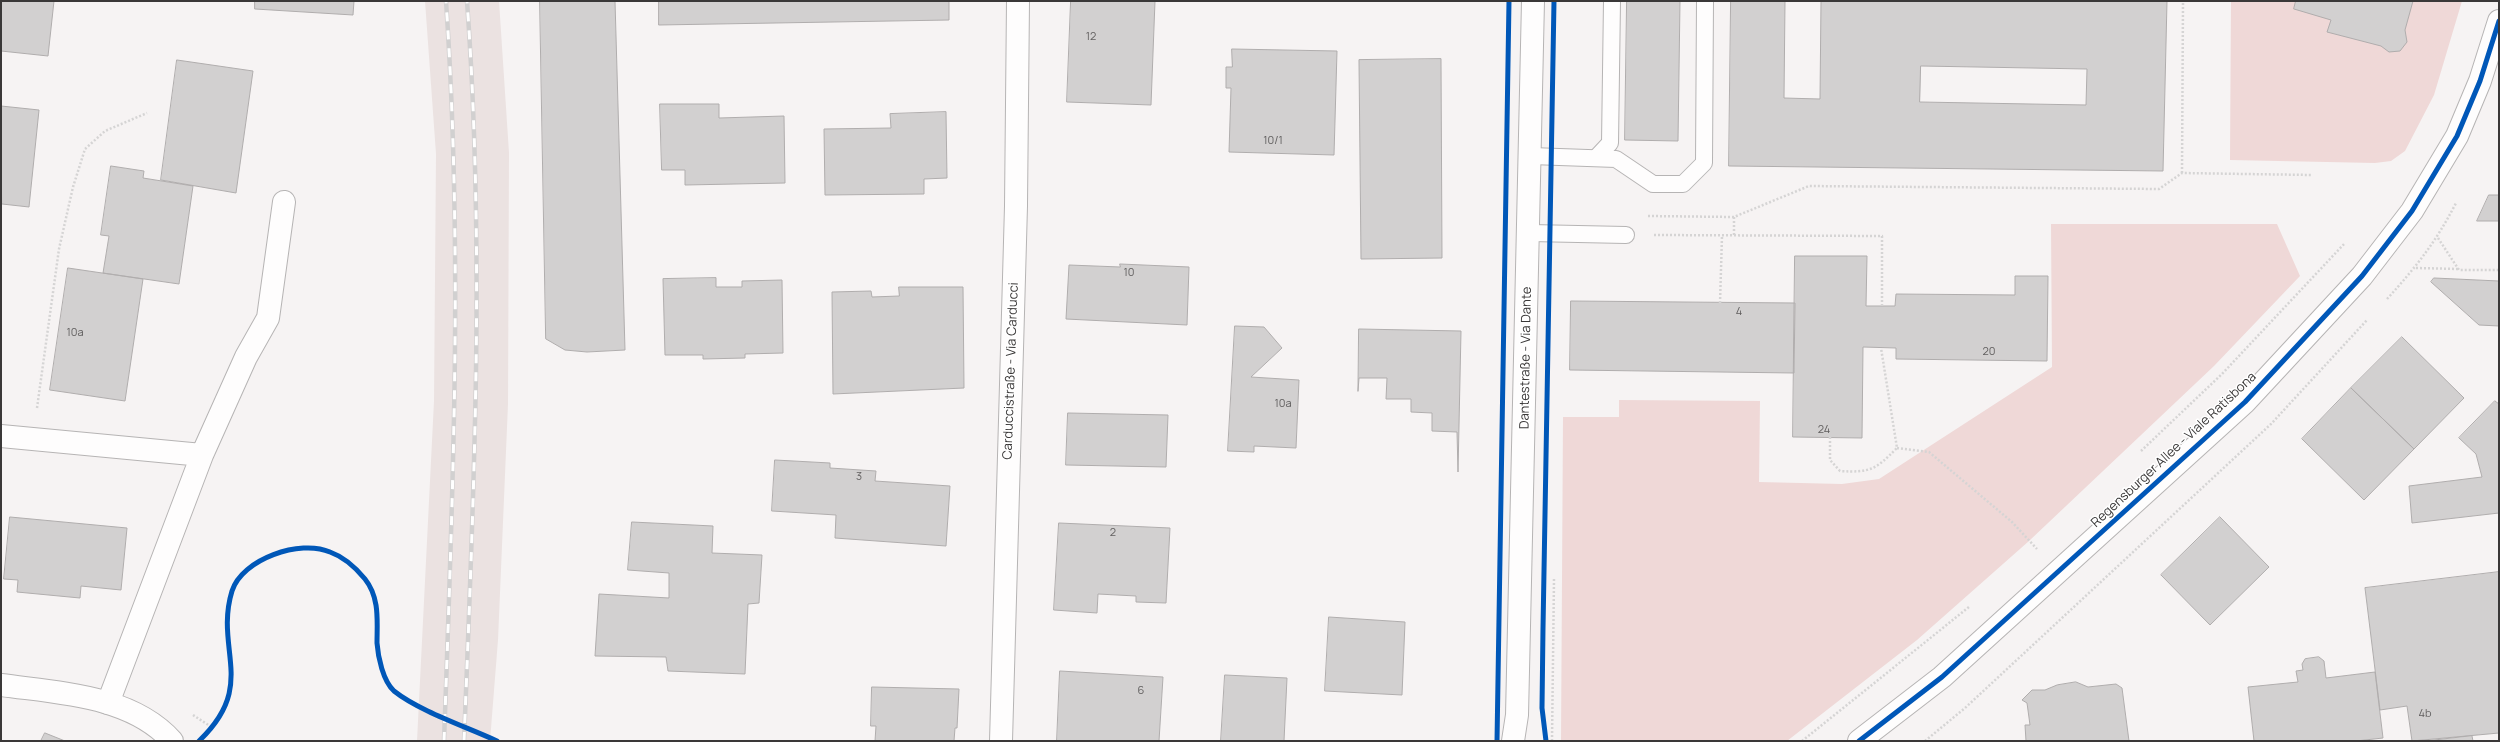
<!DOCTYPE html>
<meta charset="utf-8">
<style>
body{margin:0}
#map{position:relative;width:2500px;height:742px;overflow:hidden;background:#f6f3f3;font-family:Manrope,sans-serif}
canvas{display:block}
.frame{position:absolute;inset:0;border:2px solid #3a3838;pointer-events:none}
</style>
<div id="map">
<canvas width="2500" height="742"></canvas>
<div class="frame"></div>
</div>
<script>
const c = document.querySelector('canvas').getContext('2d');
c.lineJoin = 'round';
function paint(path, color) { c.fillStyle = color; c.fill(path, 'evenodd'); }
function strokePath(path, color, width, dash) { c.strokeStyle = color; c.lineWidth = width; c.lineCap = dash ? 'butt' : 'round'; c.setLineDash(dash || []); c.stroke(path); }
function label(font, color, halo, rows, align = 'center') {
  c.font = font + ' Manrope,sans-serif'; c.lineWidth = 3; c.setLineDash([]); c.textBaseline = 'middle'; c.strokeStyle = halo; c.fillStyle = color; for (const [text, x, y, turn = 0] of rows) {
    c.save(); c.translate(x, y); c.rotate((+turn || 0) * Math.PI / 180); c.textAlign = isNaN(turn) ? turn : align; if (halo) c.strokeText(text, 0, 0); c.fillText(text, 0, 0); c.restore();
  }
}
paint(new Path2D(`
 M425,1H499L509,153L508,404L498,640L490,741H417L434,401L436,154Z`), '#ebe2e1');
paint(new Path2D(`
 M2231,1H2462L2434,95L2405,151L2391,161L2375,163L2230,160Z
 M2051,224H2277L2300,276L2214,366L2029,541L1917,640L1787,741H1561L1563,417H1619V400L1760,401L1759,482L1842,484L1879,479L2052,367Z`), '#efd8d7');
const building = new Path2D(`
 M1,1H54L48,56L1,51Z
 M255,1H354L353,15L255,9Z
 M540,1H615L625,350L587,352L565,350L546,339Z
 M659,1H949V20L659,25Z
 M1071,1H1155L1151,105L1067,102Z
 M1627,1H1680L1678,141L1625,140Z
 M1731,1H1785L1784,98L1820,99L1821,1H2167L2163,171L1729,166ZM1921,66L2087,69L2086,105L1920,102Z
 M2296,1H2413L2405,30L2407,42L2400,51L2389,52L2381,46L2327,32L2331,20L2294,9Z
 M1232,49L1337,51L1334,155L1229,152L1231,88H1226V67H1232Z
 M1441,59L1442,258L1361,259L1359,60Z
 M177,60L253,71L236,193L161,180Z
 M660,104H719V118L784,116L785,183L685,185V170H662Z
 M1,106L39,110L29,207L2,204Z
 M946,112L947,178L924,179V194L825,195L824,129L891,128L890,114Z
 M111,166L144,171L143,178L193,186L179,284L103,273L109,236L101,235Z
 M2489,195H2499V221H2477Z
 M1795,256H1867L1866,306H1895L1896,294L2015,295V276H2048L2047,361L1896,359V348L1863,347L1862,438L1793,437Z
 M1120,264L1189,267L1187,325L1066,319L1069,265L1120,267Z
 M68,268L143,279L125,401L50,390Z
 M716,278V287H742V281L782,280L783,353L745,354V358L703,359V355H665L663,279Z
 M2434,278L2499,281V326L2479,325L2431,282Z
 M899,287H963L964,388L833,394L832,292L871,291L872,297L899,296Z
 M1571,301L1795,303L1794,373L1570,370Z
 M1235,326L1264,327L1282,348L1251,377L1299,380L1296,448L1254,446V452L1228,451Z
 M1359,329L1461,331L1458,472L1457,432L1432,431V413L1411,412V399H1386L1387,378H1359L1358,391Z
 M2402,337L2464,398L2414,449L2351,388Z
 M2351,388L2414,449L2364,500L2302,439Z
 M2495,401L2499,404V513L2412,523L2409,486L2482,477L2476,454L2459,438Z
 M1068,413L1168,415L1166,467L1066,465Z
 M775,460L830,463V468L876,471L875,481L950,486L946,546L835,538L836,515L772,511Z
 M10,517L127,528L121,590L81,586L80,598L17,592L18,580L4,579Z
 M2220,517L2269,567L2210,625L2161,575Z
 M632,522L713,526L712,553L762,555L759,603L748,604L745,674L668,671L666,657L595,656L599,594L669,598V573L628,570Z
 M1059,523L1170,528L1166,603L1136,602V596L1098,594L1097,613L1054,610Z
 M2499,572V733L2412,741L2407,706L2380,710L2365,588Z
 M1329,617L1405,622L1402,695L1325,691Z
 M2319,657L2324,661L2326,678L2375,672L2383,738L2356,741H2254L2248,687L2298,682L2296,671L2303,670L2302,664L2305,659Z
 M1060,671L1163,677L1159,741H1057Z
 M1225,675L1287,678L1284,741H1221Z
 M2076,682L2088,687L2116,684L2122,688L2129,741H2026L2025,725H2030L2027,703L2022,700L2032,690H2045L2057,685Z
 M872,687L959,689L957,728H955L954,741H875L876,726H871Z
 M45,733L65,741H41Z
 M2472,736L2473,741H2426Z`);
paint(building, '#d2d0d0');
strokePath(building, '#b0adad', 1);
const lane = new Path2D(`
 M1531,156L1616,159L1653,184H1683L1704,163L1705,1
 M1596,158L1610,143L1612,1
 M1530,233L1626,235`);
const street = new Path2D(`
 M1,436L202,455L108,703
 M202,455L246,357L268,318L284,202
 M1001,741L1016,206L1018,1
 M1859,741L1942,677L2245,402L2362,276L2412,211L2457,136L2480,81L2499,21`);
const secondary = new Path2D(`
 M1,685C58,693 131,695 172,741
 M1513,741L1517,715L1533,1`);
strokePath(lane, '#b6b4b4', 18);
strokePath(street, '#b6b4b4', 24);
strokePath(secondary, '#b6b4b4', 24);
strokePath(new Path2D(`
 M2182,173L2183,1
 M1648,216L1734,217L1809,186L2159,189L2182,173L2311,175
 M1734,217V236
 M1654,235L1882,236V306
 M2438,238L2459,270H2499
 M2416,268L2459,269
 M2387,299C2416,267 2436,242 2456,203
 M1720,303L1722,236
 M37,408L59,249L73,187L85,149L105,131L147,113
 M1830,437V460L1840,471C1871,473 1876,469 1897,448L1881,348
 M1897,448L1929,452L2012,522L2037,549
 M2141,451L2222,374L2345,243
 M193,715L213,728
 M1552,741L1554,579
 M1802,741L1969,607
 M1925,741L1965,708L2271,424L2367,320`), '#d5d4d4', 2.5, [2, 2]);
strokePath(lane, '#fefdfd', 16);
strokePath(street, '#fefdfd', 22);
strokePath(secondary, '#fefdfd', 22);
const rail = new Path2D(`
 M444,741C453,494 463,247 446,1
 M464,741C474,495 485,247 467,1`);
strokePath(rail, '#d1d0d0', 4.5);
strokePath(rail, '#fff', 3, [9]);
strokePath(new Path2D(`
 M199,741C258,685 214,650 232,591C242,559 300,539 330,552C344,557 356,568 365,579C380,598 377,621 377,643C378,657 383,681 394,691C419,711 467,727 497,741
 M1497,741L1509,1
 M1546,741L1542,708L1543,628L1554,1
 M1859,741L1942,677L2245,402L2362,276L2412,211L2457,136L2480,81L2499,21`), '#0057b8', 5);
label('11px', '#605e5e', null, [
 ["12",1091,37],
 ["10/1",1273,141],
 ["10",1129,273],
 ["4",1739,312],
 ["10a",75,333],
 ["20",1989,352],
 ["10a",1283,404],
 ["24",1824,430],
 ["3",859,477],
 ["2",1113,533],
 ["6",1141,691],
 ["4b",2425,714]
]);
label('13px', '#3a3838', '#fff', [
 ["Dantestraße - Via Dante",1526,358,-89],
 ["Carduccistraße - Via Carducci",1011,371,-88],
 ["Regensburger Allee - Viale Ratisbona",2174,450,-43]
]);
</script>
